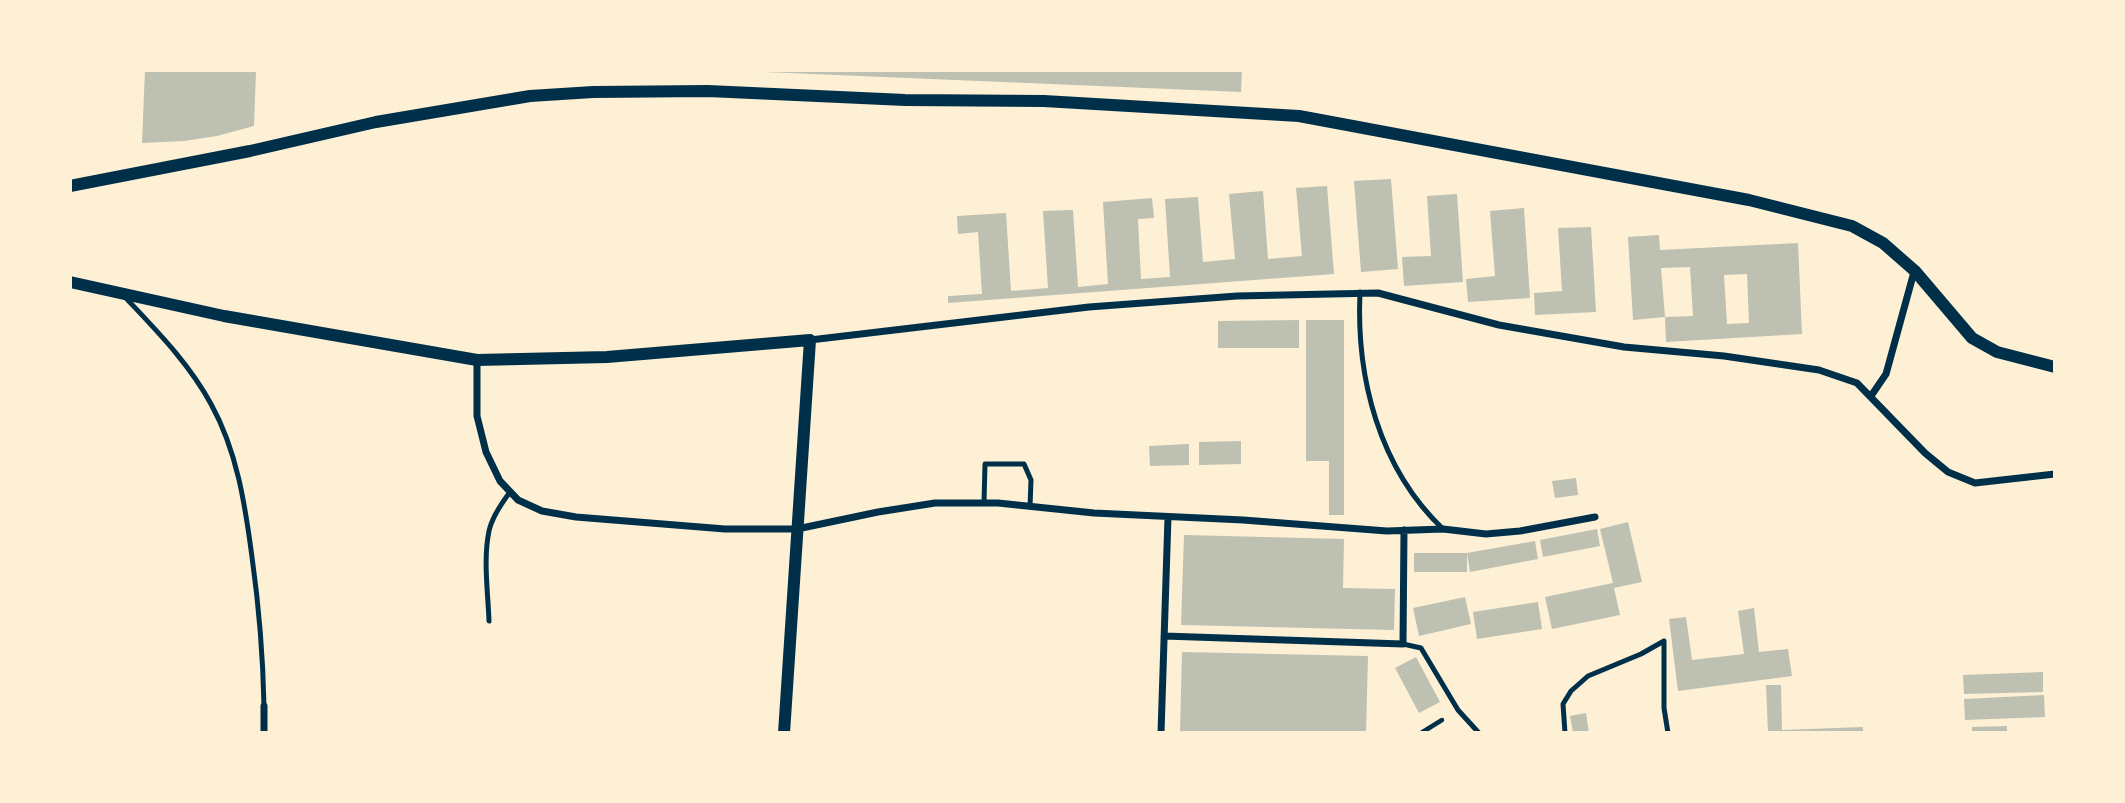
<!DOCTYPE html>
<style>
body{margin:0}
#map{position:relative;width:2125px;height:803px;overflow:hidden;background:#fdf0d5;font-family:"IBM Plex Serif",serif}
canvas{display:block}
.frame{position:absolute;inset:0;border:72px solid #fdf0d5;pointer-events:none}
</style>
<div id="map">
<canvas width="2125" height="803"></canvas>
<div class="frame"></div>
</div>
<script>
const c = document.querySelector('canvas').getContext('2d');
c.lineJoin = 'round';
function paint(path, color) { c.fillStyle = color; c.fill(path, 'evenodd'); }
function strokePath(path, color, width, dash) { c.strokeStyle = color; c.lineWidth = width; c.lineCap = dash ? 'butt' : 'round'; c.setLineDash(dash || []); c.stroke(path); }
paint(new Path2D(`
 M145,70L256,71L254,126L217,136L184,141L142,143Z
 M764,70H1242L1241,92L764,72Z
 M1391,179L1398,269L1361,272L1354,181Z
 M1327,186L1334,274L948,303V296L982,294L978,232L958,234L957,216L1006,213L1011,291L1048,288L1043,211L1073,210L1078,287L1108,284L1103,202L1152,198L1154,218L1138,219L1141,279L1170,277L1165,199L1198,197L1203,262L1235,259L1229,194L1263,191L1268,259L1302,256L1296,188Z
 M1457,194L1463,282L1404,286L1402,257L1431,256L1427,196Z
 M1524,208L1530,298L1468,302L1466,279L1495,276L1490,211Z
 M1591,227L1596,312L1535,315L1534,293L1562,291L1558,228Z
 M1659,235L1660,250L1798,243L1802,334L1666,342L1665,317L1693,316L1690,267L1661,268L1665,317L1633,320L1628,237ZM1747,274L1749,323L1727,324L1724,275Z
 M1299,320V348H1218V321Z
 M1306,320H1344V515H1329V461H1306Z
 M1241,441V464L1199,465V442Z
 M1189,444V465L1150,466L1149,446Z
 M1576,478L1578,495L1555,498L1552,481Z
 M1628,522L1642,582L1614,588L1620,615L1552,629L1545,597L1613,583L1600,529Z
 M1597,529L1600,546L1543,557L1540,540Z
 M1184,535L1344,539L1343,588L1395,589L1394,630L1181,625Z
 M1535,541L1538,559L1470,572L1467,553V572H1414V553H1467Z
 M1465,597L1471,624L1419,636L1413,608Z
 M1538,602L1542,629L1477,639L1473,612Z
 M1754,608L1759,652L1788,649L1792,676L1678,691L1669,619L1686,617L1692,660L1744,654L1738,611Z
 M1182,652L1368,656L1366,733H1180Z
 M1416,657L1440,702L1419,713L1395,668Z
 M2043,672V692L1964,694L1963,675Z
 M1766,685H1781L1782,730L1863,727V733H1768Z
 M2044,695L2045,717L1965,720L1964,699Z
 M1586,713L1589,733H1573L1570,716Z
 M2007,726V733H1972V727Z`), '#bec0b2');
strokePath(new Path2D(`
 M1421,733L1442,720`), '#003049', 4.5);
strokePath(new Path2D(`
 M1360,292C1356,378 1379,468 1443,529
 M124,296C155,329 189,363 211,404C237,451 245,504 252,557C259,607 263,656 264,706
 M984,503L985,464H1024L1031,480L1030,507
 M489,621C488,592 483,560 489,531C492,517 501,504 510,492
 M1664,641V708L1668,733
 M1403,644L1421,648L1458,710L1479,733
 M1565,733L1563,704L1571,691L1588,676L1641,654L1664,641`), '#003049', 5);
strokePath(new Path2D(`
 M810,340L1089,307L1237,296L1378,293L1499,325L1624,347L1724,356L1819,370L1857,383L1925,453L1948,472L1975,483L2055,474
 M477,360V416L486,452L500,481L518,500L542,511L576,517L725,529H797L878,512L935,503H998L1094,513L1243,520L1387,531L1443,529L1486,534L1520,531L1595,517
 M1871,396L1886,374L1914,272
 M1164,636L1403,644L1404,530
 M264,706V733
 M1161,733L1168,517`), '#003049', 7);
strokePath(new Path2D(`
 M70,186L250,151L376,122L530,96L593,92L708,91L905,100L1044,101L1299,116L1749,200L1852,226L1883,243L1915,271L1972,338L1997,352L2055,367
 M70,282L224,316L477,360L607,357L810,340L784,733`), '#003049', 12);
</script>
